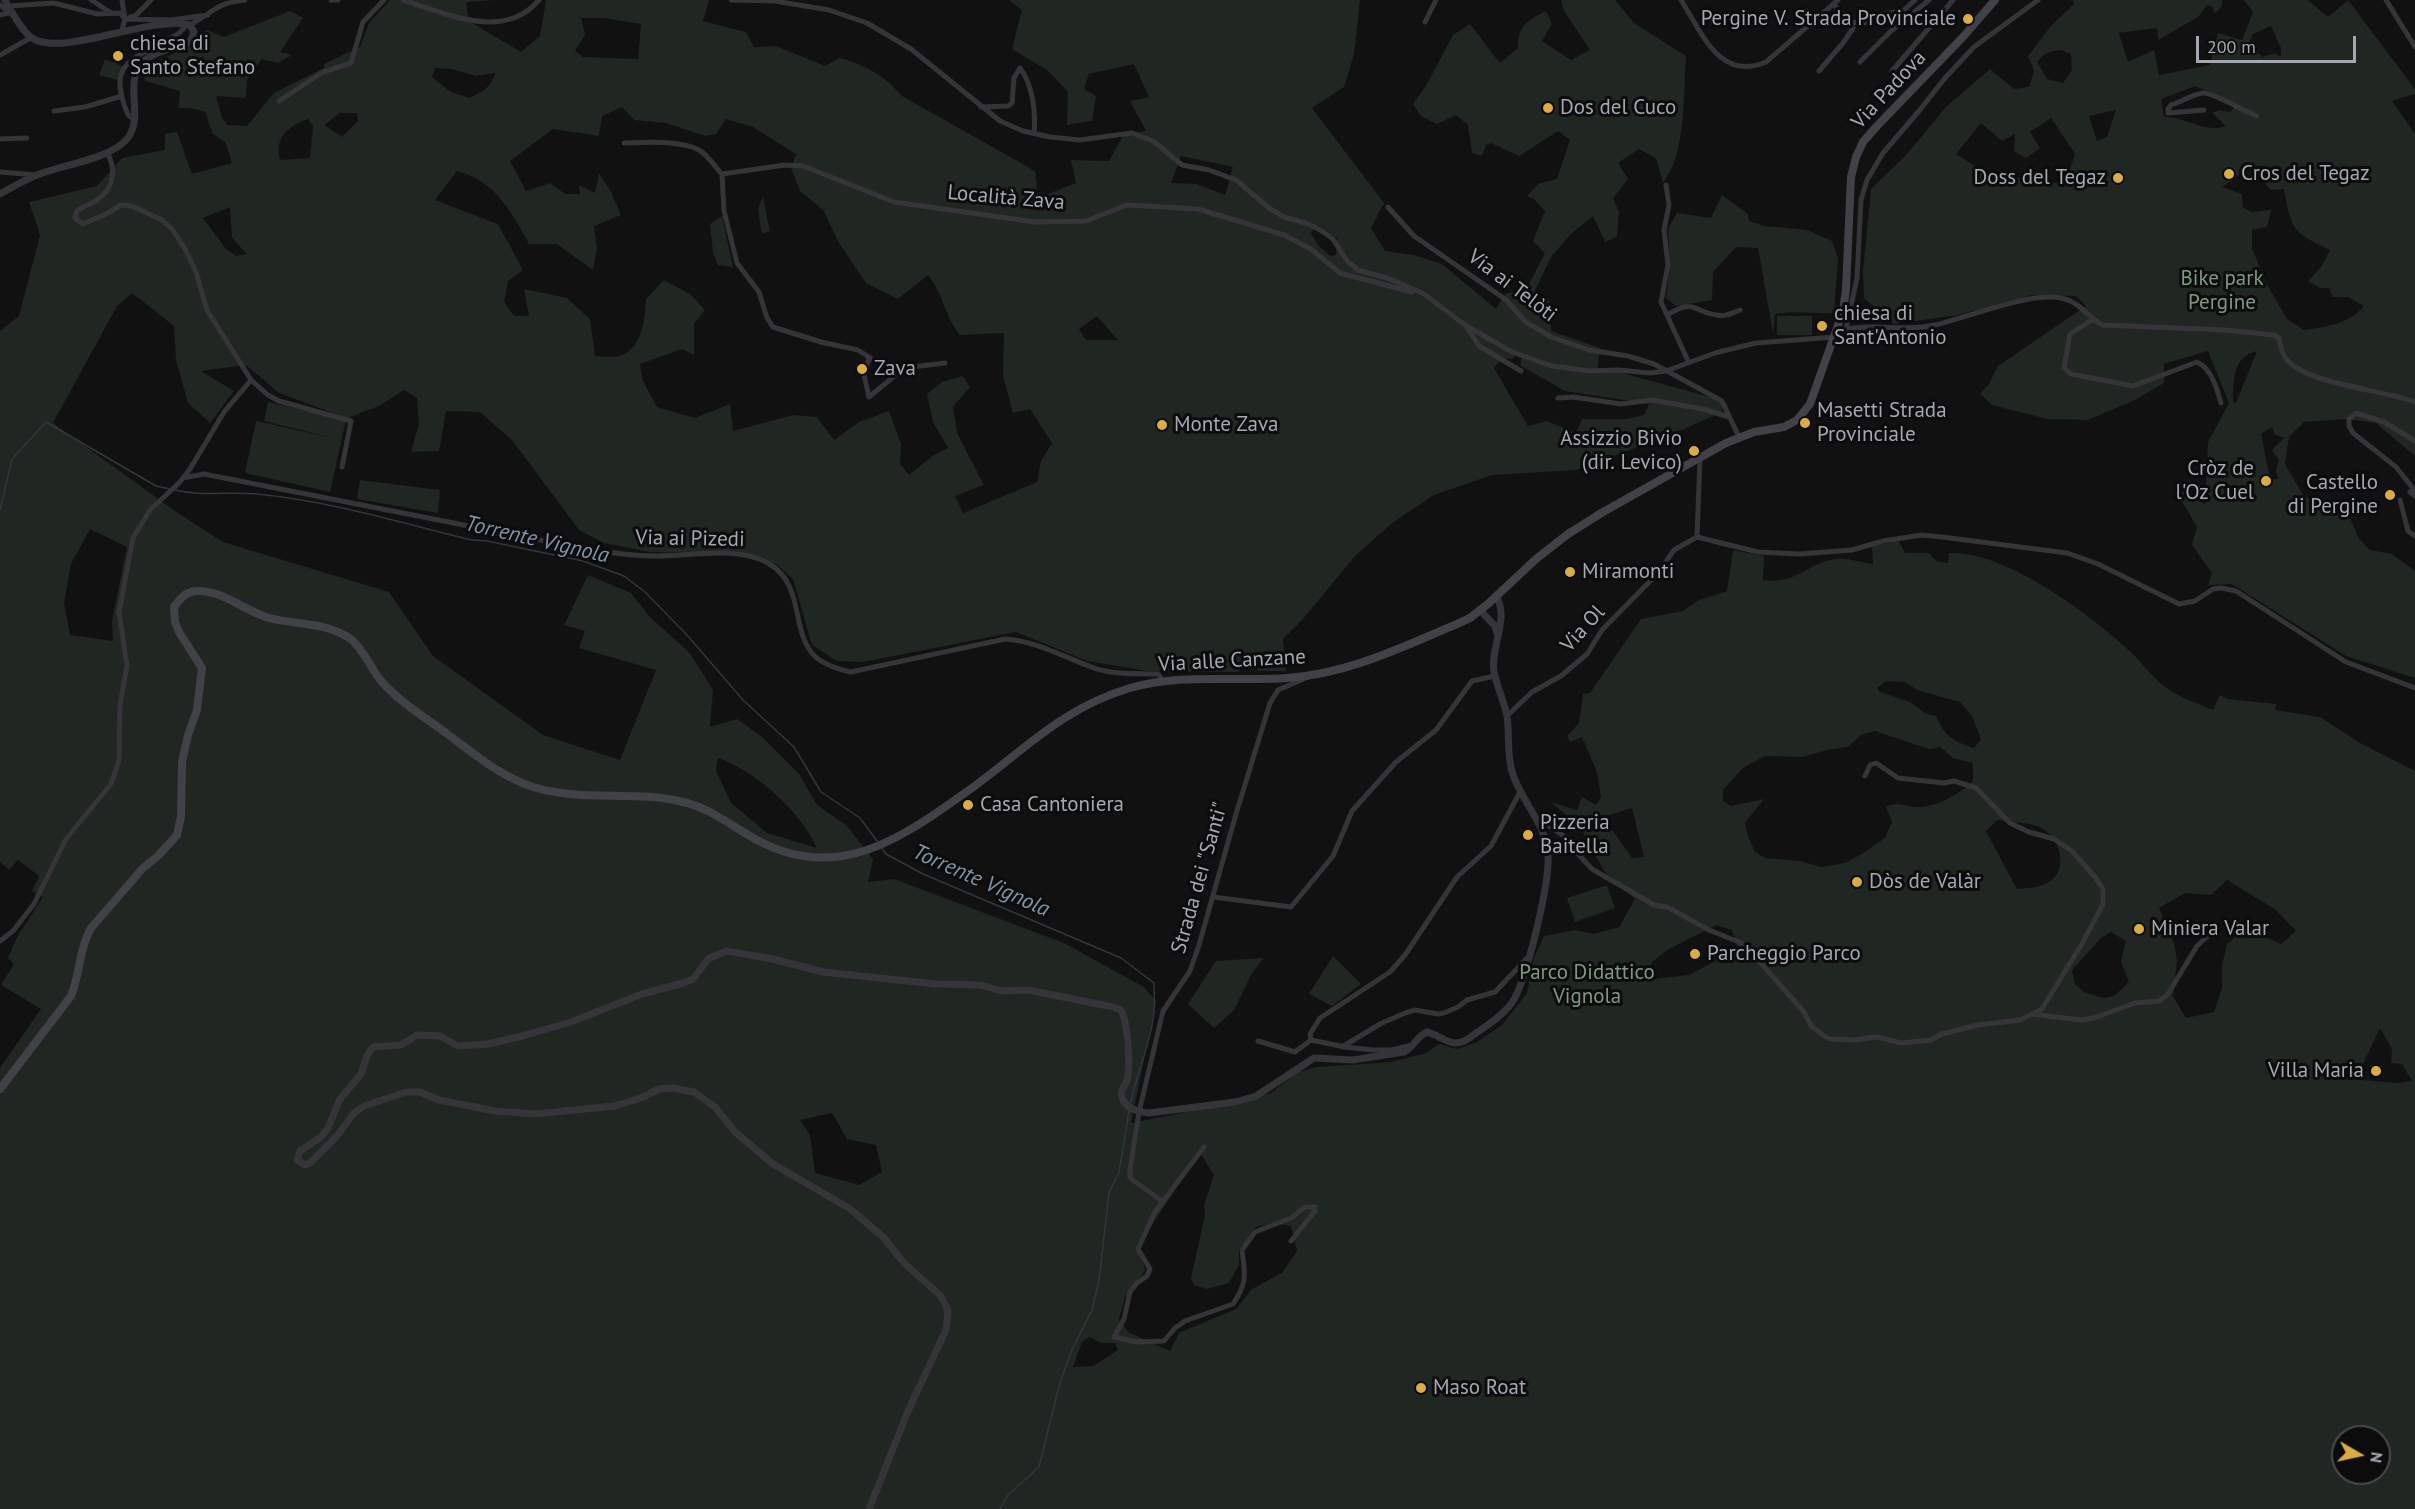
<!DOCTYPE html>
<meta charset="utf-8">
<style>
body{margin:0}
#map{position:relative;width:2415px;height:1509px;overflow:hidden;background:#111112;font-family:"PT Sans",sans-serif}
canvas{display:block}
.north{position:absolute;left:2331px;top:1425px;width:60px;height:60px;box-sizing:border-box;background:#0c0c0d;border:2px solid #494a4f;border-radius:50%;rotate:99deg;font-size:16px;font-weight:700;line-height:24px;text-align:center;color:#a4a8b1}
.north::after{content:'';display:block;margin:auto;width:21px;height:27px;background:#daac41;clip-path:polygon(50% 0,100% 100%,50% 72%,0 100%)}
.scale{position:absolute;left:2196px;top:36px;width:160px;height:27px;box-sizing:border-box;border:3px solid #a4a8b1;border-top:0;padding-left:8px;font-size:18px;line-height:21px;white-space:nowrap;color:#a4a8b1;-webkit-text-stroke:4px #0c0c0d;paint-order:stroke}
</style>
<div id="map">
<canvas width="2415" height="1509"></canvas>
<div class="north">N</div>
<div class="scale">200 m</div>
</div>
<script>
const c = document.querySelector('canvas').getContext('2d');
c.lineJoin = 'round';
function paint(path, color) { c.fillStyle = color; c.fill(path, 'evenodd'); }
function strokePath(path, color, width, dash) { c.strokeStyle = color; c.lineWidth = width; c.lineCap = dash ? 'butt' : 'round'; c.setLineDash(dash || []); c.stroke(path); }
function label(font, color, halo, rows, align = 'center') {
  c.font = font + ' "PT Sans",sans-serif'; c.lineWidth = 6; c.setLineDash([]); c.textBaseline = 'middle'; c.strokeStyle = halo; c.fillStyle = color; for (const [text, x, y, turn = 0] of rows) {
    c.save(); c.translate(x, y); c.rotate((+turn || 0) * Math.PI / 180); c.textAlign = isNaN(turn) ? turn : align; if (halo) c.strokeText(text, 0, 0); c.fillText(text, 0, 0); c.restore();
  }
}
paint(new Path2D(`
 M390,0H495L466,2L469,21L521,52L540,36L546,0H709L703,21L746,32L754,47L776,46L825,66L840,58C866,65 885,76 902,96L1035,171L1038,198L1076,183L1071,160L1109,161L1124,134L1146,131L1130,101L1149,97L1134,64L1089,74L1084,89L1096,96L1092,121L1067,125L1068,92L1047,70L1012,49L1022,10L1009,0H1360L1354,54L1344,87L1312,108L1384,203L1371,228L1385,251L1414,255L1442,264L1496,309L1505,294L1517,291L1525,292L1545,253L1533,241L1545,211L1534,199L1527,196L1538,184L1557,179L1570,140L1558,131L1519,156L1491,143L1486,145L1482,156L1472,153L1468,125L1456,115L1437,124L1421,116L1413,104L1426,86L1453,35L1470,24L1500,63L1518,48C1517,26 1528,20 1546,11L1552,24L1542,41L1571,60L1590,50L1564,11L1561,0H1615L1634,23L1686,56C1683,94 1687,153 1663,183L1656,158L1639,149L1618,163L1628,179L1613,198L1619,212L1617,237L1605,242L1593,216L1571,234L1551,257L1534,293L1549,300L1551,331L1600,348L1597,372L1615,371L1721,400L1722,412L1675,433L1576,470L1492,475L1434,495L1392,523L1355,556L1303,619L1283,639L1286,671H1258L1251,657L1238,672L1147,671L1087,661L1016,632L863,662L837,661L812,645L793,579L776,564L738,554L650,552L604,543L579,530L512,440L480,412L446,411L439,451L411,452L419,424L417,398L404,390L379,406L347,418L279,393L246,365L201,371L234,391L210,423L188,403L176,360L174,326L132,293L117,306L53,423L175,511L223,542L389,592L433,656L543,735L620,760L656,670L579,648L585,631L564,625L588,575L631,593L650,617L690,653L713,690L710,727L737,719L761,736L799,774L817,805L846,825L866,850L821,858L777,848L689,801L554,790L512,777L399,697L342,633L270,616L231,597L182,594L173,623L201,668L181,785L175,834L89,927L69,995L0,1086V1068L41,1009L1,985L14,964L8,958L17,937L43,897L32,891L39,876L18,860L9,870L0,862V331L19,316L40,235L29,202L97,186L122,158L165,150V134L177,132L192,174L232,163L225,142L213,134L205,112L191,108H178L180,91L145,81L144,74L152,63L193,45L206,30L224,37L290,11L303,18L280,52L292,55L278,63L262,59L247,80L246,98L216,96L222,118L228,125L247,126L274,93L324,68V64L360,47L369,23ZM581,18H605L641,24L638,59L583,57L575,51L585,35ZM435,68L452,69L476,76L495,73C491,88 482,92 469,98L451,92L432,77ZM622,107L634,120L666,123L705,136L716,134L726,119L753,127L796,154L791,168L800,191L823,210L839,243L866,283L898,299L928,275C943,293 945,317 960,335L1004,333L1003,376L1013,413L1030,409L1052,443L1041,461L1037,482L963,513L955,496L984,485L957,433L953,407L970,387L963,376L942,382L927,394L933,422L948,448L931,457L909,475L900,464L901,444L889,411L859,422L834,440L817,417L793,415L733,431L730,404L695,418L657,407L643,381L640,364L682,349L694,355V324L705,310L690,294L664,280L646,299C645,319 642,350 619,356C612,358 602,356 595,356L590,319L567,298L524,289L529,316H514L504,302L508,281L523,270L498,224L435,200L457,171C494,180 512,212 529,244H557L593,270L597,249L594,226L621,215L610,190L599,173L595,193L579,185L580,194H565L550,183L526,191L510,161L553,129L599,136L602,116ZM340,113H357L358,121L342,137L324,125ZM308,119L313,126L310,158L280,160C274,138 288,126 308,119ZM1181,156L1233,167L1225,195L1197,184L1171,183ZM230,207L232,238L247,254L236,256L226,249L203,218ZM1317,225L1337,238L1336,255L1330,256L1317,244L1311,233ZM1097,316L1118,340H1086L1079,329ZM1521,352V366L1565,391L1649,404L1644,415L1627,419H1582L1576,433L1547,421L1528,426L1494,368L1502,358L1512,359ZM90,529L127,547L112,621L113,641L70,635L64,603L71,564ZM718,758C758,773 799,810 817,848L767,833L731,803L716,771Z
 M2073,0H2222V6L2214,14L2213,7L2207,5L2198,17L2158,40L2157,28L2119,33L2128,62L2154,50L2159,75L2210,65L2218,33L2242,40L2253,12L2244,0H2308L2328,17L2348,0L2415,89V94L2392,101L2415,134V456L2376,423L2347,419L2304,422L2289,437L2285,464L2303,495L2316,503L2336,506L2351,520L2359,539L2370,550L2392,554L2415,571V678L2346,656L2232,584L2208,585L2212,573L2192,545L2197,527L2179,496L2185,488L2205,505L2208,442L2229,403L2208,351L2164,364V383L2135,400L2088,420L2048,419L1992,405L1980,394L1989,384L1998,366L2086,306L2076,296L2032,295L1958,315L1894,324L1864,298L1863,271L1871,189L1906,155L1947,106L1990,69L2014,89L2029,87L2034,71L2028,56L2051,26L2074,4ZM2271,26L2281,48V57L2275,53L2263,57L2248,45L2253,34ZM2061,50L2071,54L2072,70L2063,83L2047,79L2037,62C2043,53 2051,51 2061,50ZM2195,86L2227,99L2234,108L2230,112L2219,110L2212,113L2226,126C2206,134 2184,116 2164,117L2161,99ZM2116,110L2107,137L2097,141L2089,116ZM2051,118L2075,154L2066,181L2049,184L2028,183L2029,178L1993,177L1956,154L1981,123L2002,141L2015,134L2014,151L2026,158L2040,148L2030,132ZM2250,167L2271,190L2284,189C2291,230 2293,233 2330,250L2321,267L2308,281L2320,288H2329L2333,297H2348L2364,306C2349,324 2326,327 2304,330L2287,319L2265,281L2252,248V230L2267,227L2271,210L2251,212L2243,207L2242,194L2222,187ZM2257,351L2236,403H2235L2233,401C2233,381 2233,356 2257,351ZM2270,428L2273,429L2274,434L2284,438L2272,450L2279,460L2276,470L2278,479L2270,480L2261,434Z
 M105,59L122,66L117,80L99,75Z
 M1722,195L1748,214L1749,221L1764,226L1807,230L1832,241L1838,259L1834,313C1814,314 1795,310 1775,314L1773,333L1758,248L1736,247L1713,272L1712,300L1676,306L1666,298L1670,266L1668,229L1677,213L1711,218Z
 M763,197L770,231L762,234L758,209Z
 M722,216L733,267L718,265L713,253L710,224Z
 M1777,316H1812V335H1777Z
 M268,402L346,420L330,492L245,473L256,421L337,439L264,421Z
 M360,480L440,490L438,513L357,499Z
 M1899,541L1905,553H1929L1936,561L1948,563L1949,553C2005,550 2091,615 2131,652C2144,665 2156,682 2171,691C2183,699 2200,704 2213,710L2220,695L2228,699L2276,704L2275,710L2320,717L2360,743L2415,771V1509H0V1092L72,997L86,939L104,914L178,836L184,762L204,667L181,631L176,607L192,593L230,600L249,612L312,626L341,636L351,642L397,699L532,788L688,805L798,856L868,852L873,860L868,882L894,879L1064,943L1144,987L1156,1001L1131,1123L1247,1100L1271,1093L1298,1072L1317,1067L1391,1062L1426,1053L1439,1044L1457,1049L1477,1042L1502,1025L1527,993L1534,958L1544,936L1576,930L1594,934L1619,927L1635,899L1604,871L1579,825L1550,802L1577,810L1582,797L1596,805L1601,797L1597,772L1582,737L1570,742L1567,736L1579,723L1583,694L1590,693L1641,619L1683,611L1697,601L1727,591L1733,550L1764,556L1763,580C1796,585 1806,564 1835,559C1846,557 1862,563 1873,564L1872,546ZM1886,681L1905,682L1917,690L1960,702L1972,716L1981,739L1974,748C1953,741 1945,737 1936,716L1925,713L1910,702L1880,692L1877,688ZM1875,731L1929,749L1940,747L1953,758L1973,763V781C1959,794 1938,807 1918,807C1904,807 1900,800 1886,807L1892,822L1885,838L1860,855L1845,863L1821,867L1800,861L1765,858L1755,852L1748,836L1745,823L1764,799L1731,806L1723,801V790L1743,768L1765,756L1803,757L1827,750L1848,747L1861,735ZM1632,808L1644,857L1632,858L1603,817ZM1997,820C2011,822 2035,822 2046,831C2062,843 2067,871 2049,882C2039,888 2027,888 2017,889L1986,831ZM2227,880L2276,910L2296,931L2281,944L2246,928L2227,944L2222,965V988L2214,1012L2186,1018L2173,996L2177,961L2174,943L2159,908L2185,893L2211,895ZM1716,925L1732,930L1738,949L1689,975L1651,979V963L1667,950ZM2111,932L2126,941L2121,961L2129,982L2114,996L2103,998L2084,992L2075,984L2072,970L2101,938ZM2380,1028L2392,1049L2391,1063L2402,1064L2412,1081L2397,1083L2362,1080L2363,1064ZM832,1113L847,1139L876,1145L882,1172L859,1185L815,1173L810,1135L800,1120ZM1200,1153L1214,1175L1204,1205L1205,1215L1191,1278L1194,1285L1207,1289L1229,1283L1239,1265V1250L1256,1227L1273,1223L1291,1226L1297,1251L1282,1273L1252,1289L1236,1309L1179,1333L1170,1351L1128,1332L1119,1319L1125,1297L1145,1271L1139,1244ZM1090,1337L1101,1343H1115L1118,1350L1093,1366L1073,1367L1082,1342ZM2343,1437H2379V1473H2343Z
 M1607,885L1615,908L1575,922L1567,898Z
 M1333,956L1361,984L1332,1006L1309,994Z
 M1264,958L1252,973L1234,1010L1214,1028L1188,1004L1216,961Z`), '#202621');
strokePath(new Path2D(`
 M175,490C203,497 229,491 257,494C330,501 401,523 472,540L487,541L583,561L624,576L645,592L687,635L743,700L794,747L821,792L860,818L877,841
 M0,510L12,459L46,422L156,486L170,489
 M881,847L886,854L923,874L1121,958L1154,983C1154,993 1155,1003 1154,1012C1151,1044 1136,1074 1130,1106
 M1000,1509L1008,1495L1039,1467L1060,1382L1072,1350L1092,1310L1099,1281L1109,1193L1119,1172L1129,1111`), '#30373d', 1.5);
strokePath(new Path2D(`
 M91,0L110,12
 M122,0L125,19
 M331,0H338
 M403,0C446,13 503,42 539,0
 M731,0L775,1L829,10L867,23L911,49L1000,121L1023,131L1050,137L1080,140L1132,133L1153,141L1182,165L1209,170L1236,180L1269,208L1284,217L1306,223L1322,231L1333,239L1347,261L1358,270L1390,279L1424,294L1465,325L1512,352L1552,366L1590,371L1618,370L1650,373L1666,371L1715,353L1756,343L1835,337
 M1681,0C1702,33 1720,82 1766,62L1838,0
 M2386,0L2415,47
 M0,5L9,13
 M9,6L54,3L97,14L120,13L125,19L122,30
 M0,15L13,12
 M130,17L135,16L151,0
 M125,19L171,20L208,15
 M1425,22L1436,0
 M1851,22L1864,23L1881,14L1903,11L1915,0
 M190,25C214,12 215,3 245,0
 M0,55L32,37
 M1860,62L1891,31L1929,0
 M1819,71L1843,43L1853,28L1851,22L1834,5
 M1892,71L1953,0
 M279,101L323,72L351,63L363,22L384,0
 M981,107L1008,106L1012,103L1014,78L1020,68C1033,85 1036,113 1034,133
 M2204,110L2168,113V109L2171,105C2181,102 2193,94 2203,93C2212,92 2246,112 2257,116
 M54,111L85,107L122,96
 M135,120L128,115C107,64 129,61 169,39C176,35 183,32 186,24
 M0,139L27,138
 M624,143C645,142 681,140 699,150C708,155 715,167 722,174
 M107,152C116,169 115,187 98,199C92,204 84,206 77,211L75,218L83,224L108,213L121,205L132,206L162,220L173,230L185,249L196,272L207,310L251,380L268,395L279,401L351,421L342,467
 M0,172L36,175
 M1666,185L1669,205L1664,230L1668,265L1661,302L1688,361
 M1388,207L1414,236L1505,299L1526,322L1551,337L1589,350L1628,356L1654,364L1722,401L1739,437
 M1667,315C1696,298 1691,311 1716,315C1725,317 1732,313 1740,310
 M2092,320L2070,334L2064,368L2071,374L2133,386L2197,362C2212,369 2217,389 2221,403
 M1466,326L1479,346L1521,371
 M1838,329C1849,329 1860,327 1871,327C1893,327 1913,330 1935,325C1969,317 2029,292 2061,298C2081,302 2087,318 2103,325L2225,330L2274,335L2279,338C2280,345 2282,354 2287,360C2308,384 2383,390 2415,402
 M1846,329L1857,278L1861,200L1867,180L1883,153L1919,111L1945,78L1974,47L2038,0
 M869,358L864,375L869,397L904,368L945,363
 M904,368L875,361L858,350L821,342L773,327L767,318L759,292L737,263L724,211L722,174L785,165L803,166L894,202L1035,222L1086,221L1127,205L1198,209L1284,235L1311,249L1340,273L1412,292
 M1558,398L1573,397L1621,404L1652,400L1703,409L1729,417
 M183,478L204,474L581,548C605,552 630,556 654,556C690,557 735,545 768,563C804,584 791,625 811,652C820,664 837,669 851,672L1005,639C1038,641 1067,659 1097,669C1115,675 1139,673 1158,674L1163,681
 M2415,491L2396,467L2353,433L2349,426V419L2356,413L2384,422L2415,441
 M2410,492L2415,496
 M2400,500L2408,531L2415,536
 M1697,537L1758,552L1799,554L1852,550L1883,541L1922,535L1942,537L2067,553L2098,564L2179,604L2195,601L2213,589L2222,588L2236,591L2346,662L2415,688
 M1507,716L1532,692L1561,676L1587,654L1602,630L1659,572L1674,550L1697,537L1700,458
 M1536,817L1568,839L1578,854L1592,869L1654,905L1667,907L1709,930L1744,944L1804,1012L1812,1027L1829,1039L1853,1040L1877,1037L1901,1043L1931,1040L1942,1034L1978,1025L2020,1020L2042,1009L2083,942L2103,904V889L2095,877L2072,851L2054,839L2029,832L2010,823L1976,788L1954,781L1944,783L1898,778L1876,763L1870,765L1865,776
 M1213,897L1291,907L1333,856L1352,811L1396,762L1436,730L1472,681L1495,676
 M0,941L13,931L34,904L66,839L111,784L119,760L120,705L127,666L119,612L133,538L150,510L179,483L190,469L224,412L251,380
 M2032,1014L2081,1020L2094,1018L2135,1003L2159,1001L2168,994L2197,946L2213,931
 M1311,1040L1345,1047L1373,1050H1391L1412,1045
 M1258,1041L1295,1052L1311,1040L1310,1034L1320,1018L1390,972L1405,955L1457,877L1491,846L1520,792
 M1342,1047L1380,1024L1405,1013L1415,1010L1438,1014L1444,1013L1458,1007L1467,1000L1495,992L1529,956
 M1204,1147L1155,1212L1138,1249L1150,1269L1147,1276L1137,1283L1130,1292L1124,1319L1114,1337L1136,1342L1164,1341L1175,1328L1185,1321L1233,1304C1248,1282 1245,1274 1242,1250L1255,1232L1291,1218L1305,1207H1315V1211L1291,1241
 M1162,1201L1130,1178V1170L1139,1112L1163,1011L1190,971L1199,945L1236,814L1270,703L1278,690L1306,678`), '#353539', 5);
strokePath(new Path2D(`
 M0,194C12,187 25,180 37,175C62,165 110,159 127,139C146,116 121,80 145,60C156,51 174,48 188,43L191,40L194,32L190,25C149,15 62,58 32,38C21,30 12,12 5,0
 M1480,610L1495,626L1497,633
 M869,1509L908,1411L946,1330L948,1311L941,1296L905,1264L883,1237L849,1208L773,1164L735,1132L715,1107L694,1092L673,1088L659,1089L641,1098L615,1106L535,1114L495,1111L439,1100L420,1092H406L364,1106L354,1113L337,1136L310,1163L305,1165L297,1160L300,1151L321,1137L328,1128L340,1099L361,1074L368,1054L373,1047L401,1045L417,1035L440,1036L458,1046L488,1044L522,1036L571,1022L642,994L683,983L693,979L708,959L726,951L773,959L823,972L936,984L981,985L1001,991L1028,990L1113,1007L1121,1010C1128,1024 1131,1066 1127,1080C1125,1087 1119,1090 1122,1098C1126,1109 1138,1112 1149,1113L1235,1102L1256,1096L1314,1058L1353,1060L1404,1052C1414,1047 1417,1036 1427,1032C1437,1034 1446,1043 1456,1043C1464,1043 1471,1037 1476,1033C1488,1025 1503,1015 1511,1004C1527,982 1550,881 1548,854C1546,825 1522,801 1513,775C1506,755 1510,735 1507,716C1504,701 1497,687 1494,672C1490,647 1510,618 1496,596`), '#353539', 7);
strokePath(new Path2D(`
 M0,1089L71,996C80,974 79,949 91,928L143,868L158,856L177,835L181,816L182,762L188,735L197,710L202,668L179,632L175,622L174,607C181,598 185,592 196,591C224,590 244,611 269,618C296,625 329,622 352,640C364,651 371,668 381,681C399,701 421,715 442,730C471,751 499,776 533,787C581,802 634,790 683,802C711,808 734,828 759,841C837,882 899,840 962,795C1021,754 1059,709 1130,688C1181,673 1235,682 1287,678C1348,674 1402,647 1457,624L1470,618L1489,603L1536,559L1568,534L1603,512L1726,443L1754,432L1784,427L1797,420L1810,404L1843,311L1846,289L1851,177L1856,157L1863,142L1877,126L1963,37L1995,0`), '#414247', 8);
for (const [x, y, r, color] of [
 [1968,19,6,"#daac41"],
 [118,56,6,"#daac41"],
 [1548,108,6,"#daac41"],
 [2229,174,6,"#daac41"],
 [2118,178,6,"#daac41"],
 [1822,326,6,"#daac41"],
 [862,369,6,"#daac41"],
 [1805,423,6,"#daac41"],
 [1162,425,6,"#daac41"],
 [1694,451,6,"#daac41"],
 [2266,481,6,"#daac41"],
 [2390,495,6,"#daac41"],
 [1570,572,6,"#daac41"],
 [968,805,6,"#daac41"],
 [1528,835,6,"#daac41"],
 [1857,882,6,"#daac41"],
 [2139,929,6,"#daac41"],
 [1695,954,6,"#daac41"],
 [2376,1071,6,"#daac41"],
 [1421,1388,6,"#daac41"]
]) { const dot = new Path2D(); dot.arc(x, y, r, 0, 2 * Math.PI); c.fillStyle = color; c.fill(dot); strokePath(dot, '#0c0c0d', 2); }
label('21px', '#a4a8b1', '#0c0c0d', [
 ["Pergine V. Strada Provinciale",1956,19,"right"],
 ["chiesa di",130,44],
 ["Santo Stefano",130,68],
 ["Dos del Cuco",1560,108],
 ["Cros del Tegaz",2241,174],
 ["Doss del Tegaz",2106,178,"right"],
 ["chiesa di",1834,314],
 ["Sant'Antonio",1834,338],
 ["Zava",874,369],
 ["Masetti Strada",1817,411],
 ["Provinciale",1817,435],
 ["Monte Zava",1174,425],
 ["Assizzio Bivio",1682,439,"right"],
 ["(dir. Levico)",1682,463,"right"],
 ["Cròz de",2254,469,"right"],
 ["l'Oz Cuel",2254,493,"right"],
 ["Castello",2378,483,"right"],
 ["di Pergine",2378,507,"right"],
 ["Miramonti",1582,572],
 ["Casa Cantoniera",980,805],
 ["Pizzeria",1540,823],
 ["Baitella",1540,847],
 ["Dòs de Valàr",1869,882],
 ["Miniera Valar",2151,929],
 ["Parcheggio Parco",1707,954],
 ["Villa Maria",2364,1071,"right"],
 ["Maso Roat",1433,1388]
], 'left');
label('21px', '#a4a8b1', '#0c0c0d', [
 ["Via Padova",1889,90,-47],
 ["Località Zava",1006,198,5],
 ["Via ai Telòti",1512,286,37],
 ["Via ai Pizedi",690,539,1],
 ["Via Ol",1583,629,-48],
 ["Via alle Canzane",1232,661,-3],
 ["Strada dei \"Santi\"",1200,878,-74]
]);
label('21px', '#7d9a80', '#0c0c0d', [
 ["Bike park",2222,279],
 ["Pergine",2222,303],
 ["Parco Didattico",1587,973],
 ["Vignola",1587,997]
]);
label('italic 22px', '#7f94a9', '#0c0c0d', [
 ["Torrente Vignola",537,540,13],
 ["Torrente Vignola",981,881,24]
]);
</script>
